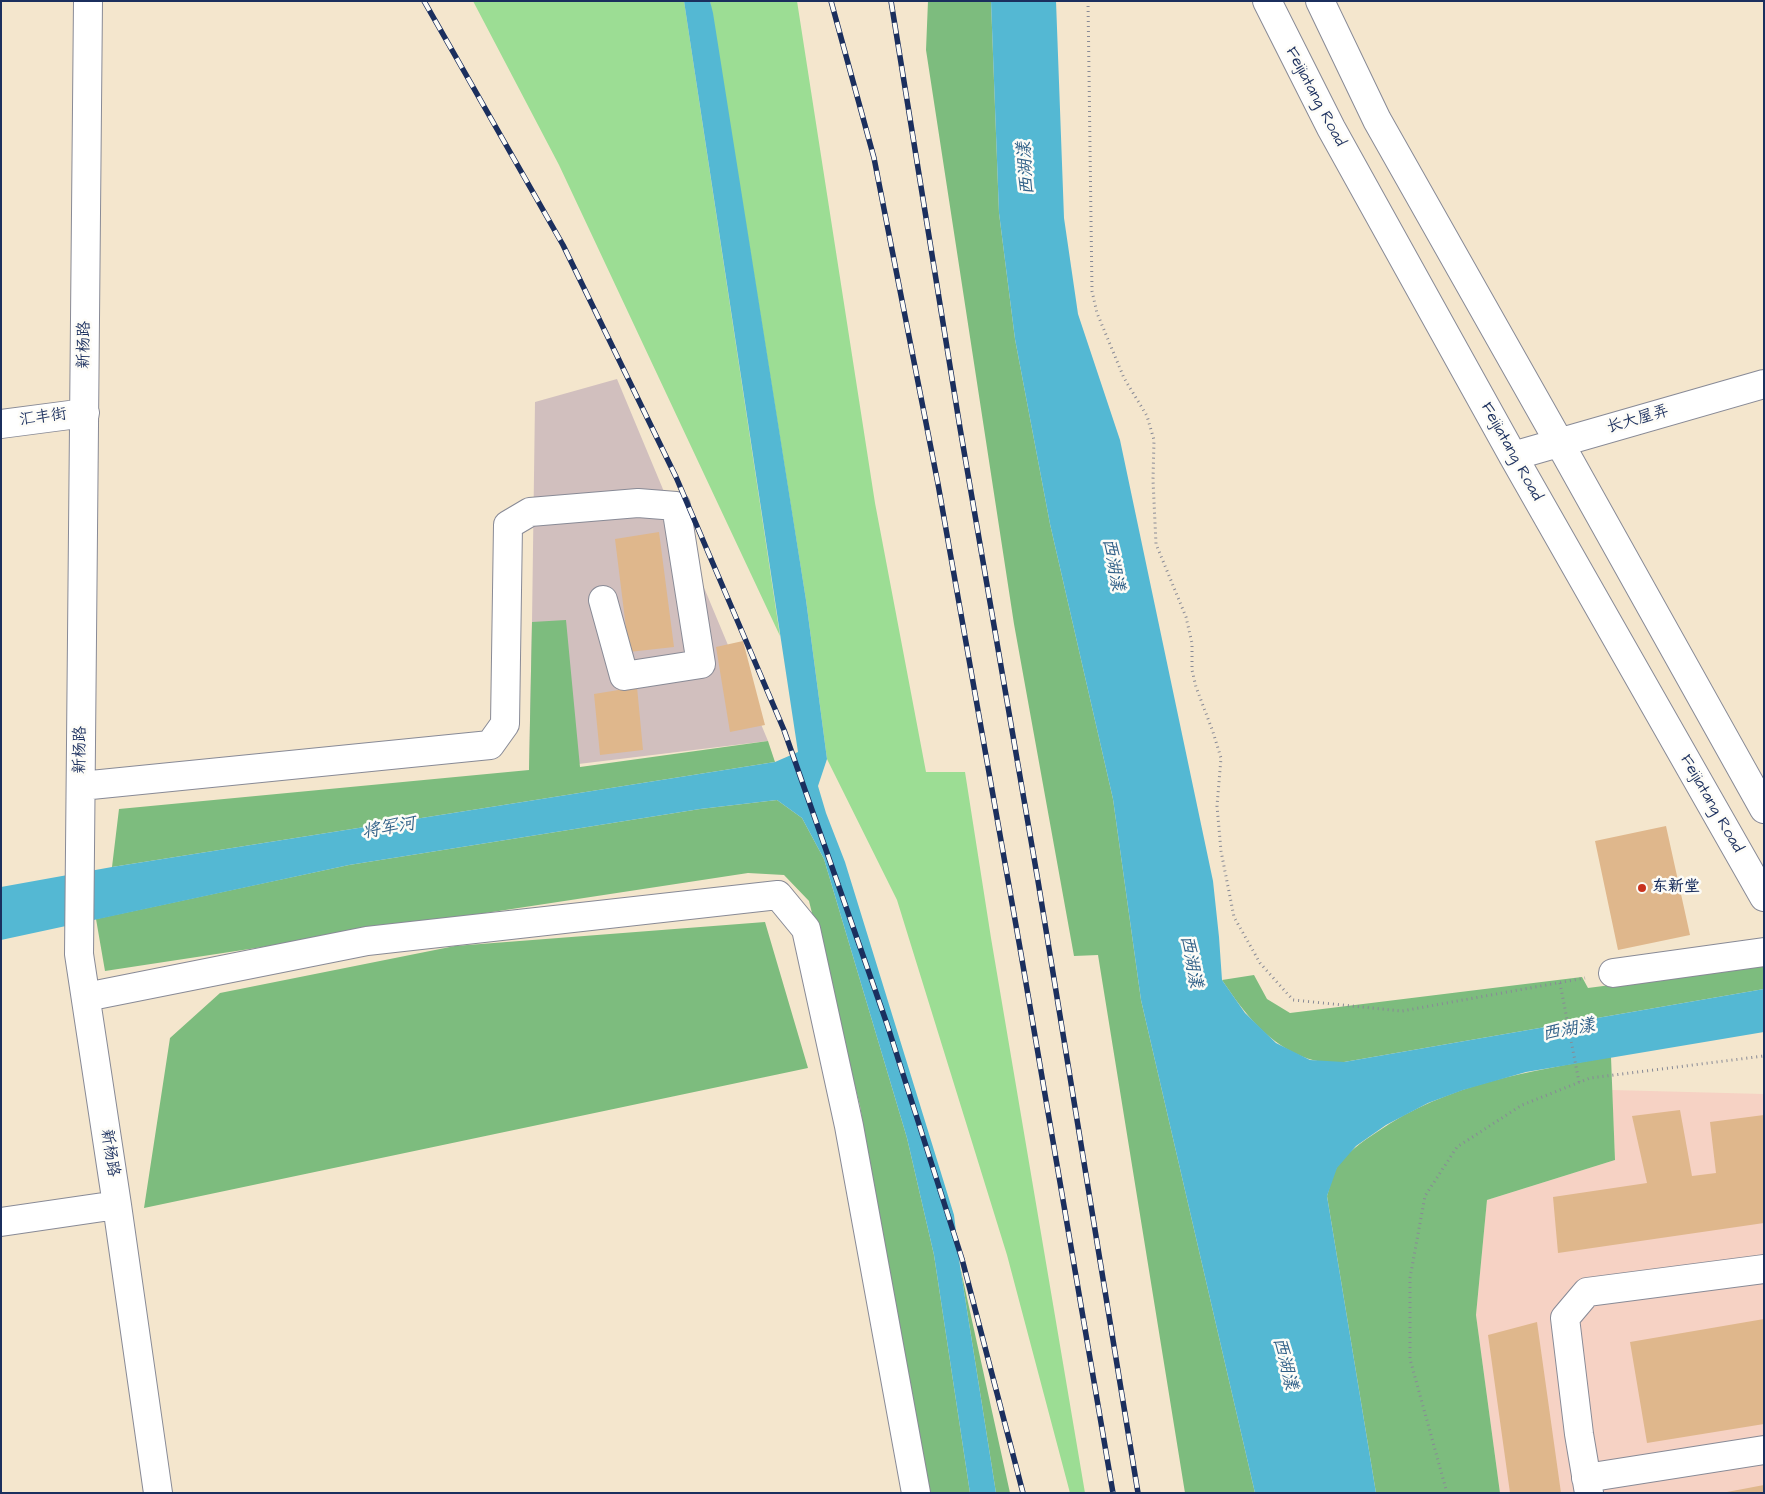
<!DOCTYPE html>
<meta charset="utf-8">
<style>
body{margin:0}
#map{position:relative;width:1765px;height:1494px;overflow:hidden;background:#f4e6cd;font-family:"Architects Daughter",sans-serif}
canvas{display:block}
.frame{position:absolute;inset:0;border:2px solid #1b2f5e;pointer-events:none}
</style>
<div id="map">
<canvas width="1765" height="1494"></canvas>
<div class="frame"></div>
</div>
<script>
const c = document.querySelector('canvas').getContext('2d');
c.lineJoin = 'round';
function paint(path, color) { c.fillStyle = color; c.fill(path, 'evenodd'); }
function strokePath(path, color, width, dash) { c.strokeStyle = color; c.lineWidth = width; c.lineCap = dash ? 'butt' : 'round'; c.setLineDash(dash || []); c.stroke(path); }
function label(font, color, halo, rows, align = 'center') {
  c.font = font + ' "Architects Daughter","LXGW WenKai TC",sans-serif'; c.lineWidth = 5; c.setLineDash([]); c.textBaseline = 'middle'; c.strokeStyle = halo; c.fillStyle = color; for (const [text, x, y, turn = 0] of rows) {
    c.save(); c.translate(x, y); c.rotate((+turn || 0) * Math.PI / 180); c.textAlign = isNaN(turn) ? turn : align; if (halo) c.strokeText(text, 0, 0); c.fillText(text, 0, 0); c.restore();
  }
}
paint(new Path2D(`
 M1612,1090L1764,1094V1493H1500L1476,1315L1487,1200L1615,1160Z`), '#f6d2c4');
paint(new Path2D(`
 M617,379L768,741L529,770L532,622L535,402Z`), '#d1bfbe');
paint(new Path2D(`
 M473,1H684L780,636L559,165Z
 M710,1H797L875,503L926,772H965L991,938L1085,1493H1070L1007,1255L897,900L827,759L806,600Z`), '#9cdd94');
paint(new Path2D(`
 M928,1H991L999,213L1015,339L1050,524L1113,799L1141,1000L1255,1493H1185L1098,955L1074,956L1014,624L926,50Z
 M566,620L580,767L768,741L775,762L112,867L119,809L529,770L532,622Z
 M777,800L802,818L824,859L907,1138L934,1255L970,1493H926L860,1106L809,901L784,875L748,873L105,971L96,919L349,865L700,809Z
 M765,922L808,1068L144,1208L170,1038L220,993L455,946Z
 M1764,965V989L1344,1062C1333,1062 1320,1063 1309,1059C1268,1045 1245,1014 1222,980L1254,975L1267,999L1290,1013L1582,977L1588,988Z
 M1611,1057L1615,1160L1487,1200L1476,1315L1500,1493H1376L1327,1196C1330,1187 1332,1175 1337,1167C1347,1152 1362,1142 1377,1132C1446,1084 1530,1071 1611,1057Z
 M960,1266L1010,1493H996Z`), '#7dbc7e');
paint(new Path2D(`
 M684,1H710L713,13L806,600L827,759L818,786L826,813L845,862L954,1215L960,1266L996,1493H970L934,1255L907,1138L824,859L802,818L777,800L700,809L349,865L1,940V887L112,867L775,762L798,752Z
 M991,1H1056L1064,218L1078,314L1120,440L1213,881L1219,937L1222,980L1245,1013L1276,1043L1310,1060L1344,1062L1764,989V1032L1526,1072L1463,1090L1428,1103L1386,1125L1356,1146L1337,1168L1327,1196L1376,1493H1255L1141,1000L1113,799L1050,524L1015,339L999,213Z`), '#54b8d3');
paint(new Path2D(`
 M659,532L674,647L629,652L615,539Z
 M743,641L765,725L730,732L716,647Z
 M637,687L643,750L600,755L594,694Z
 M1666,826L1690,935L1618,950L1595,841Z
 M1680,1110L1692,1176L1716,1173L1710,1122L1764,1115V1223L1558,1253L1553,1197L1647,1183L1632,1116Z
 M1764,1319V1424L1647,1443L1630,1342Z
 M1537,1322L1561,1493H1510L1488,1335Z
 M1764,1485V1493H1727V1492Z`), '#dfb78c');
const minor = new Path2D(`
 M88,1L79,954L117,1205L158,1493
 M1267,1L1331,128L1513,456L1764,897
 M1320,1L1377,120L1559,442L1764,809
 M1,424L85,413
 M1513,456L1764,384
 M81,786L490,745L505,724L508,525L530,512L638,503L676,506L701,664L624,676L603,600
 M1613,973L1764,952
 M86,997L367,941L778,895L806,929L849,1126L916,1493
 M1,1222L117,1205
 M1586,1478L1764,1450
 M1589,1493L1579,1434L1565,1318L1587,1292L1764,1269`);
strokePath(minor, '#888a96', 30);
strokePath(new Path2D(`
 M1088,1L1092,291L1097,313L1124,378L1147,416L1154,440L1153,480L1156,544L1186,617L1192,643V670L1196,687L1213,732L1221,758L1217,806L1221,851L1234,917L1260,963L1293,1000L1402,1011L1585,978
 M1560,983L1579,1082
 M1447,1493L1410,1359V1278L1425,1196L1457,1147L1522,1105L1590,1078L1764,1056`), '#888a96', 3, [1, 4]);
strokePath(minor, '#fff', 28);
const rail = new Path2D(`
 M424,1L563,245L676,477L784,730L887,1024L962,1259L1023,1493
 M831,1L874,158L938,484L1020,948L1113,1493
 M891,1L960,428L1038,881L1138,1493`);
strokePath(rail, '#1b2f5e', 5.5);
strokePath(rail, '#fdfcf7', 4, [11]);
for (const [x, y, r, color] of [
 [1642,888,5,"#c8321e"]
]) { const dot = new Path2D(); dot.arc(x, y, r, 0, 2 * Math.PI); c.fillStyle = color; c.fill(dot); strokePath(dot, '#fdfcf7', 2); }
label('16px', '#1b2f5e', '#fdfcf7', [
 ["Feijiatang Road",1315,97,62],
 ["新杨路",85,345,-89],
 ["汇丰街",43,418,-8],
 ["长大屋弄",1638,420,-16],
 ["Feijiatang Road",1511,452,61],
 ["新杨路",81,750,-89],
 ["Feijiatang Road",1711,804,60],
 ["新杨路",109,1153,81]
]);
label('bold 16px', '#1b2f5e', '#fdfcf7', [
 ["东新堂",1652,888]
], 'left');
label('italic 18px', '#2f5f87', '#fdfcf7', [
 ["西湖漾",1027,168,-94],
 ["西湖漾",1112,565,79],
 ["将军河",389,829,-10],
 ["西湖漾",1190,962,79],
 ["西湖漾",1569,1031,-11],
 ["西湖漾",1284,1364,76]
]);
</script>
